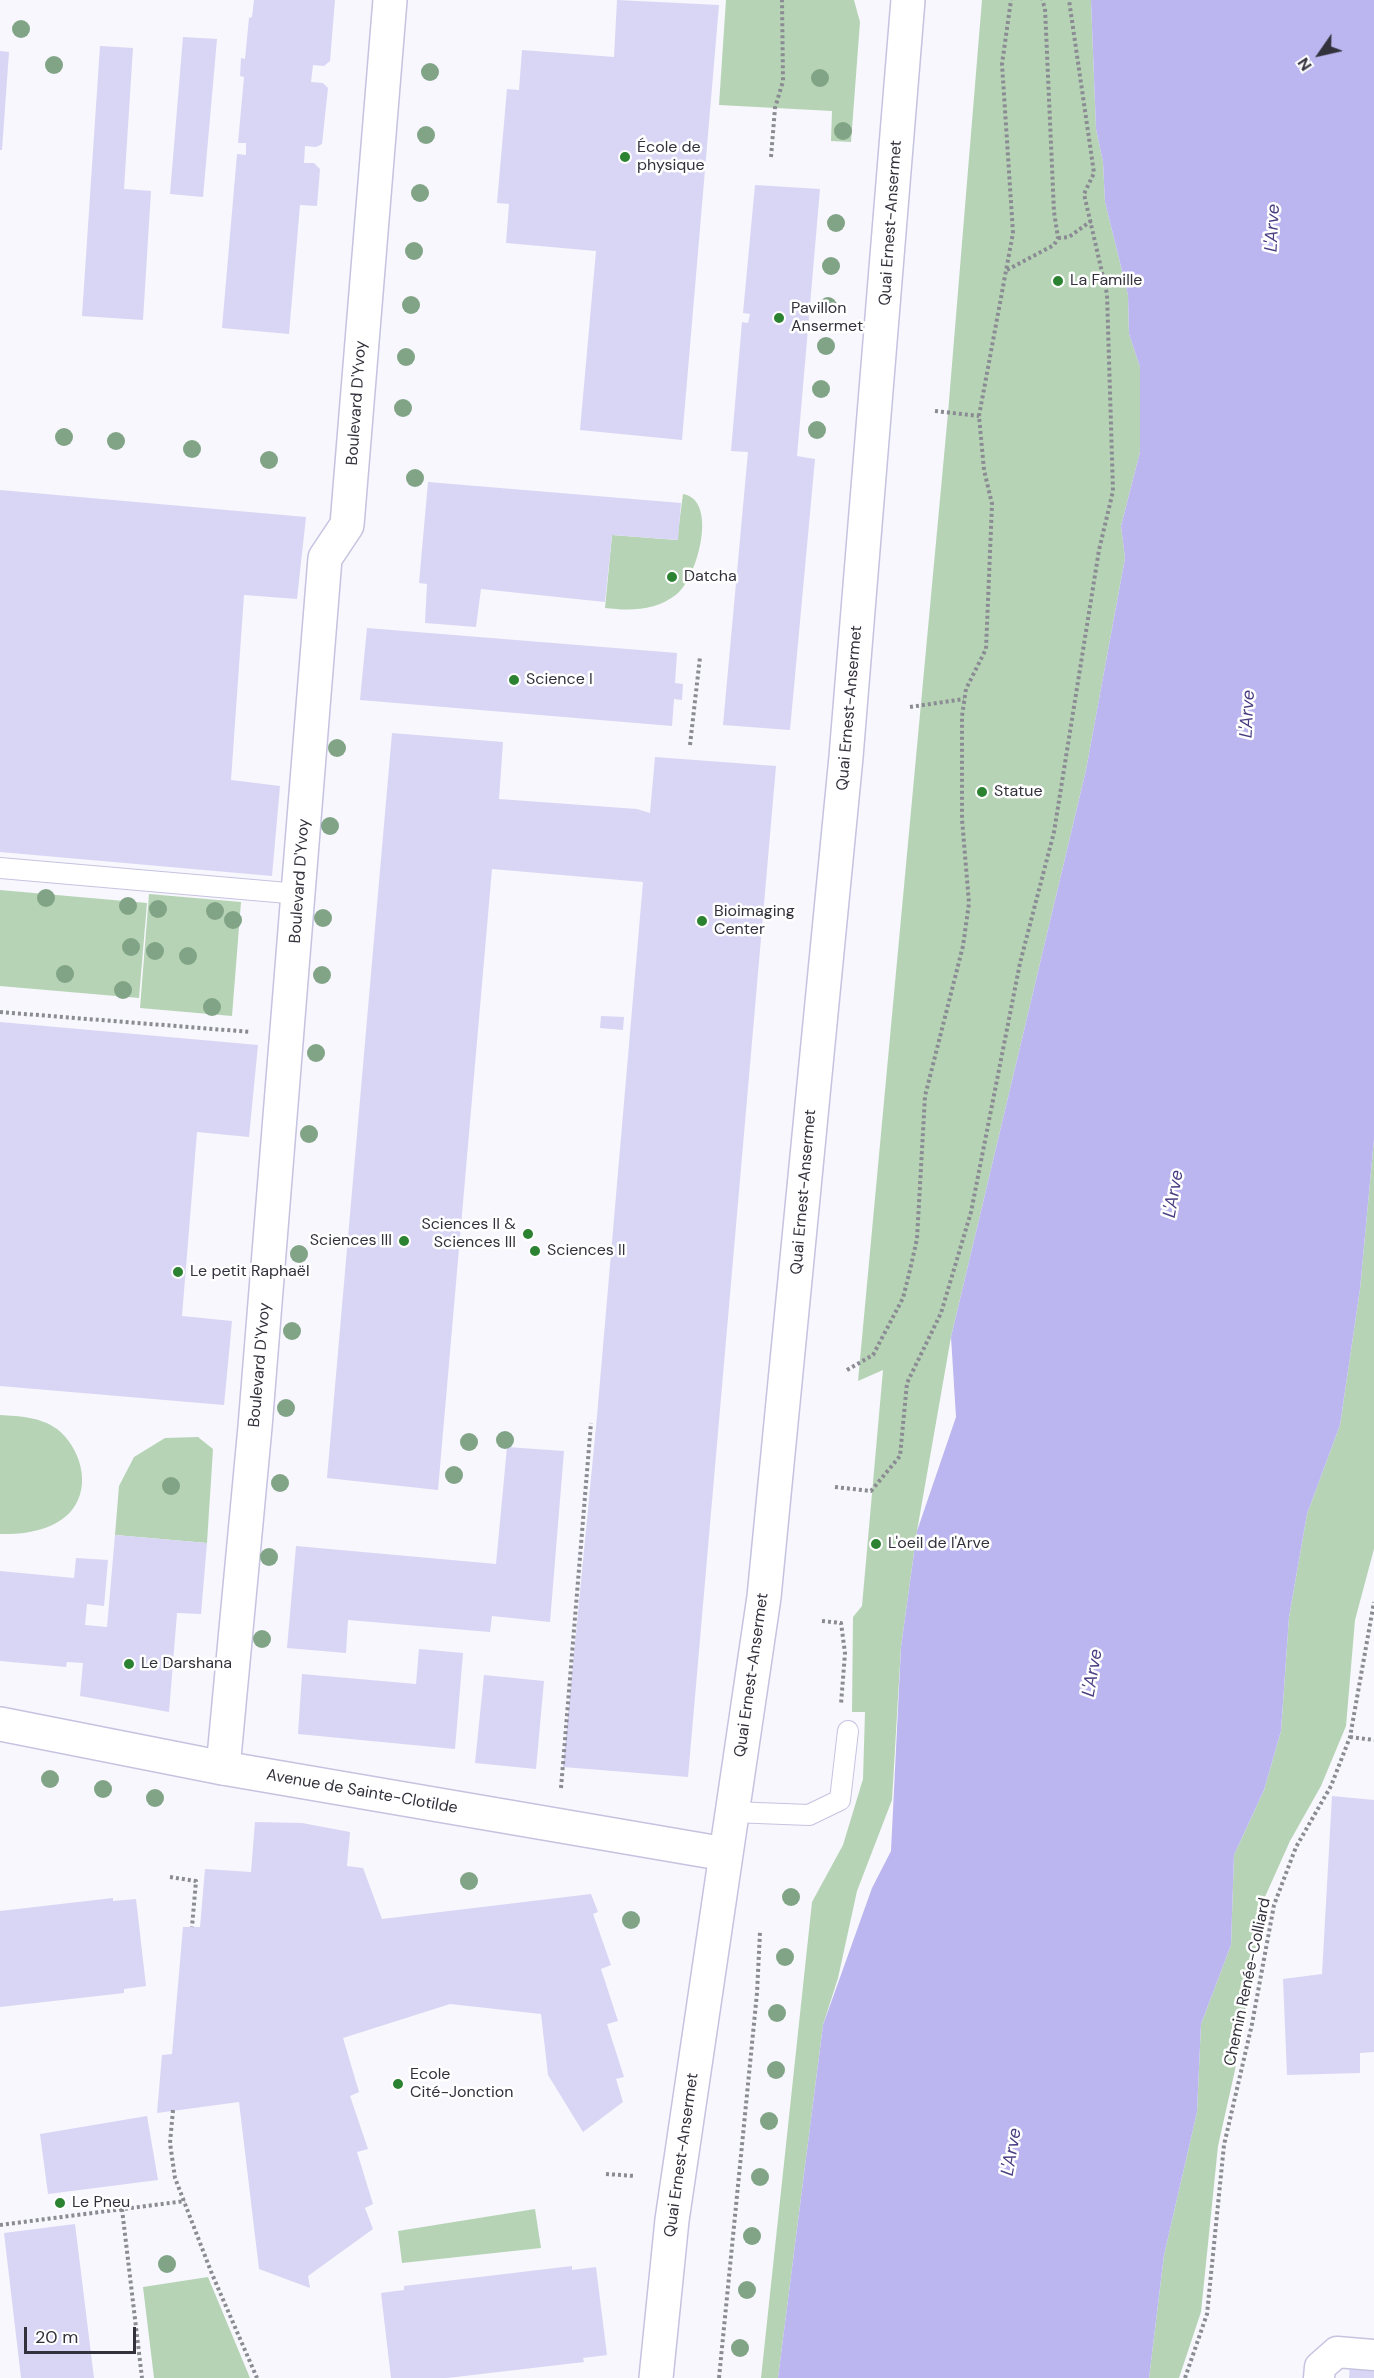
<!DOCTYPE html>
<meta charset="utf-8">
<style>
body{margin:0}
#map{position:relative;width:1374px;height:2378px;overflow:hidden;background:#f7f7fd;font-family:"DM Sans",sans-serif}
canvas{display:block}
.north{position:absolute;left:1290px;top:24px;width:60px;height:60px;-webkit-text-stroke:4px #fff;paint-order:stroke;rotate:236deg;font-size:16px;font-weight:700;line-height:24px;text-align:center;color:#32313c}
.north::after{content:'';display:block;margin:auto;width:21px;height:27px;background:#32313c;clip-path:polygon(50% 0,100% 100%,50% 72%,0 100%)}
.scale{position:absolute;left:24px;top:2327px;width:112px;height:27px;box-sizing:border-box;border:3px solid #32313c;border-top:0;padding-left:8px;font-size:18px;line-height:21px;white-space:nowrap;color:#32313c;-webkit-text-stroke:4px #fff;paint-order:stroke}
</style>
<div id="map">
<canvas width="1374" height="2378"></canvas>
<div class="north">N</div>
<div class="scale">20 m</div>
</div>
<script>
const c = document.querySelector('canvas').getContext('2d');
c.lineJoin = 'round';
function paint(path, color) { c.fillStyle = color; c.fill(path, 'evenodd'); }
function strokePath(path, color, width, dash) { c.strokeStyle = color; c.lineWidth = width; c.lineCap = dash ? 'butt' : 'round'; c.setLineDash(dash || []); c.stroke(path); }
function label(font, color, halo, rows, align = 'center') {
  c.font = font + ' "DM Sans",sans-serif'; c.lineWidth = 5; c.setLineDash([]); c.textBaseline = 'middle'; c.strokeStyle = halo; c.fillStyle = color; for (const [text, x, y, turn = 0] of rows) {
    c.save(); c.translate(x, y); c.rotate((+turn || 0) * Math.PI / 180); c.textAlign = isNaN(turn) ? turn : align; if (halo) c.strokeText(text, 0, 0); c.fillText(text, 0, 0); c.restore();
  }
}
paint(new Path2D(`
 M726,0H854L860,22L851,142L831,141L832,111L719,105Z
 M982,0H1091L1096,129L1103,162L1105,202L1128,295L1129,334L1140,367V452L1121,526L1125,558L1086,770L951,1337L917,1531L901,1647L892,1800L857,1891L838,1978L823,2025L778,2378H761L812,1902L843,1845L863,1779L865,1712H852L853,1617L862,1606L883,1370L858,1381L948,413Z
 M683,494C719,500 697,578 677,594C656,611 630,611 605,608L612,535L677,540Z
 M0,890L147,903L139,998L0,986Z
 M149,894L241,902L232,1016L140,1008Z
 M1374,1139V1549L1355,1620L1346,1726L1321,1786L1290,1841L1264,1899L1235,2070L1218,2146L1201,2312L1179,2378H1149L1164,2255L1197,2112L1201,2024L1231,1945L1234,1855L1264,1790L1281,1731L1289,1617L1307,1514L1340,1425L1360,1289Z
 M0,1415C19,1416 41,1417 57,1429C80,1447 92,1485 72,1510C56,1530 24,1535 0,1534Z
 M198,1437L213,1449L207,1543L115,1535L119,1486L134,1457L165,1438Z
 M535,2209L541,2248L402,2263L398,2231Z
 M208,2277L250,2378H154L143,2287Z`), '#b6d4b5');
paint(new Path2D(`
 M1091,0H1374V1139L1360,1289L1340,1425L1307,1514L1289,1617L1281,1731L1264,1790L1234,1855L1231,1945L1201,2024L1197,2112L1164,2255L1149,2378H778L823,2025L872,1888L891,1851L901,1647L917,1531L956,1417L951,1337L1086,770L1125,558L1121,526L1140,452V367L1129,334L1128,295L1105,202L1103,162L1096,129Z`), '#bbb6ef');
paint(new Path2D(`
 M254,0H335L330,61L324,66L313,65L311,82L323,83L328,88L322,144L316,147L305,146L304,163H314L320,169L317,206L300,205L289,334L222,328L237,154L246,155V143H238L244,77L240,76L241,58L245,59L249,18L252,17Z
 M617,0L719,5L682,440L580,430L596,251L506,243L509,204L497,203L507,89L519,90L522,50L614,57Z
 M183,37L217,39L203,197L170,194Z
 M100,46L133,48L124,189L151,191L143,320L82,316Z
 M0,51L9,52L2,150H0Z
 M755,185L820,189L797,456L815,459L790,730L723,725L748,452L731,451L742,322L748,323L750,314L743,313Z
 M428,482L681,503L678,540L612,535L605,602L481,589L476,627L425,623L427,584L419,583Z
 M0,490L306,517L297,599L244,595L231,780L280,786L272,876L0,852Z
 M367,628L677,653L675,683L683,684L682,700L674,699L672,726L360,700Z
 M392,733L503,742L499,799L637,809L650,813L655,757L776,766L688,1777L563,1767L597,1416L643,882L492,869L438,1490L327,1478Z
 M601,1016L624,1017L623,1030L600,1028Z
 M0,1022L258,1045L249,1137L197,1132L182,1316L232,1321L224,1405L0,1386Z
 M507,1447L564,1451L550,1622L492,1616L490,1632L348,1620L346,1653L287,1648L296,1546L496,1564Z
 M115,1535L207,1543L201,1614L177,1613L169,1712L80,1696L83,1663L67,1662L66,1667L0,1661V1571L74,1578L76,1558L108,1560L104,1606L87,1604L85,1625L107,1627Z
 M419,1649L463,1653L455,1749L298,1734L302,1674L416,1684Z
 M484,1675L544,1681L536,1769L475,1763Z
 M1332,1796L1374,1800V2052L1360,2053V2073L1287,2075L1283,1979L1322,1974Z
 M255,1822L302,1823L350,1832L347,1866L363,1868L382,1919L591,1894L598,1912L593,1914L611,1965L601,1969L618,2021L607,2024L624,2077L616,2079L623,2102L583,2132L548,2075L541,2014L450,2004L343,2038L359,2092L350,2096L368,2149L357,2152L373,2204L365,2208L373,2229L308,2276L310,2288L259,2269L239,2102L157,2113L162,2055L172,2054L183,1927H200L205,1869L251,1872Z
 M113,1898V1901L136,1899L146,1986L124,1989V1993L0,2007V1911Z
 M147,2116L158,2180L48,2194L40,2134Z
 M75,2224L94,2378H21L4,2233Z
 M572,2266V2270L596,2267L607,2355L583,2358L584,2362L447,2378H391L381,2293L404,2290V2286Z
 M1350,2363L1374,2365V2378H1349Z`), '#d8d6f4');
const service = new Path2D(`
 M0,868L299,894
 M732,1812L809,1815L840,1800L848,1731`);
const pedestrian = new Path2D(`
 M1319,2378L1320,2367L1337,2352L1374,2355`);
const minor = new Path2D(`
 M223,1768L255,1427L325,558L347,525L390,0`);
const tertiary = new Path2D(`
 M0,1724L223,1768L725,1854
 M656,2378L672,2220L764,1597L846,757L908,0`);
strokePath(service, '#c5c3e0', 22);
strokePath(pedestrian, '#c5c3e0', 33);
strokePath(minor, '#c5c3e0', 36);
strokePath(tertiary, '#c5c3e0', 36);
strokePath(new Path2D(`
 M771,157L775,108L783,81L782,0
 M1058,238L1069,237L1091,221
 M1007,270L1054,245L1058,238L1054,212L1045,8L1042,0
 M935,411L979,416
 M910,707L964,699
 M690,745L700,657
 M0,1012L251,1032
 M847,1370L873,1355L903,1298L910,1270L917,1239L925,1096L963,946L969,903L962,819V716L966,689L986,649L992,504L984,470L979,416L1013,233L1002,64L1011,0
 M835,1487L871,1491L900,1456L907,1383L941,1313L971,1212L1020,963L1054,832L1099,550L1113,491L1107,294L1084,194L1094,173L1069,0
 M822,1621L841,1623L845,1653L841,1704
 M1350,1737L1374,1740
 M561,1788L591,1423
 M170,1877L196,1881L192,1927
 M173,2110L170,2143L175,2178L212,2274L257,2378
 M606,2174L635,2176
 M122,2209L142,2378
 M0,2225L185,2201
 M719,2378L757,1993L760,1932
 M1185,2378L1207,2314L1224,2145L1252,2024L1274,1905L1296,1847L1331,1786L1350,1737L1374,1602`), '#8b8b94', 4, [3, 3]);
strokePath(service, '#fff', 20);
strokePath(pedestrian, '#fff', 30);
strokePath(minor, '#fff', 33);
strokePath(tertiary, '#fff', 33);
c.fillStyle = '#82a486';
for (const [x, y] of [
 [21,29],
 [54,65],
 [430,72],
 [820,78],
 [843,131],
 [426,135],
 [420,193],
 [836,223],
 [414,251],
 [831,266],
 [411,305],
 [828,306],
 [826,346],
 [406,357],
 [821,389],
 [403,408],
 [817,430],
 [64,437],
 [116,441],
 [192,449],
 [269,460],
 [415,478],
 [337,748],
 [330,826],
 [46,898],
 [128,906],
 [158,909],
 [215,911],
 [323,918],
 [233,920],
 [131,947],
 [155,951],
 [188,956],
 [65,974],
 [322,975],
 [123,990],
 [212,1007],
 [316,1053],
 [309,1134],
 [299,1254],
 [292,1331],
 [286,1408],
 [505,1440],
 [469,1442],
 [454,1475],
 [280,1483],
 [171,1486],
 [269,1557],
 [262,1639],
 [50,1779],
 [103,1789],
 [155,1798],
 [469,1881],
 [791,1897],
 [631,1920],
 [785,1957],
 [777,2013],
 [776,2070],
 [769,2121],
 [760,2177],
 [752,2236],
 [167,2264],
 [747,2290],
 [740,2348]
]) { c.beginPath(); c.arc(x, y, 9, 0, 2 * Math.PI); c.fill(); }
for (const [x, y, r, color] of [
 [625,157,6,"#2b8231"],
 [1058,281,6,"#2b8231"],
 [779,318,6,"#2b8231"],
 [672,577,6,"#2b8231"],
 [514,680,6,"#2b8231"],
 [982,792,6,"#2b8231"],
 [702,921,6,"#2b8231"],
 [528,1234,6,"#2b8231"],
 [404,1241,6,"#2b8231"],
 [535,1251,6,"#2b8231"],
 [178,1272,6,"#2b8231"],
 [876,1544,6,"#2b8231"],
 [129,1664,6,"#2b8231"],
 [398,2084,6,"#2b8231"],
 [60,2203,6,"#2b8231"]
]) { const dot = new Path2D(); dot.arc(x, y, r, 0, 2 * Math.PI); c.fillStyle = color; c.fill(dot); strokePath(dot, '#fff', 2); }
label('16px', '#32313c', '#fff', [
 ["École de",637,148],
 ["physique",637,166],
 ["La Famille",1070,281],
 ["Pavillon",791,309],
 ["Ansermet",791,327],
 ["Datcha",684,577],
 ["Science I",526,680],
 ["Statue",994,792],
 ["Bioimaging",714,912],
 ["Center",714,930],
 ["Sciences II &",516,1225,"right"],
 ["Sciences III",516,1243,"right"],
 ["Sciences III",392,1241,"right"],
 ["Sciences II",547,1251],
 ["Le petit Raphaël",190,1272],
 ["L'oeil de l'Arve",888,1544],
 ["Le Darshana",141,1664],
 ["Ecole",410,2075],
 ["Cité-Jonction",410,2093],
 ["Le Pneu",72,2203]
], 'left');
label('16px', '#32313c', '#fff', [
 ["Quai Ernest-Ansermet",891,223,-86],
 ["Boulevard D'Yvoy",357,403,-86],
 ["Quai Ernest-Ansermet",850,708,-85],
 ["Boulevard D'Yvoy",300,881,-86],
 ["Quai Ernest-Ansermet",804,1192,-85],
 ["Boulevard D'Yvoy",260,1365,-85],
 ["Quai Ernest-Ansermet",752,1675,-82],
 ["Avenue de Sainte-Clotilde",362,1792,10],
 ["Chemin Renée-Colliard",1248,1982,-78],
 ["Quai Ernest-Ansermet",682,2155,-82]
]);
label('italic 18px', '#493d81', '#fff', [
 ["L'Arve",1273,228,-87],
 ["L'Arve",1248,714,-87],
 ["L'Arve",1174,1194,-80],
 ["L'Arve",1093,1673,-80],
 ["L'Arve",1012,2152,-80]
]);
</script>
